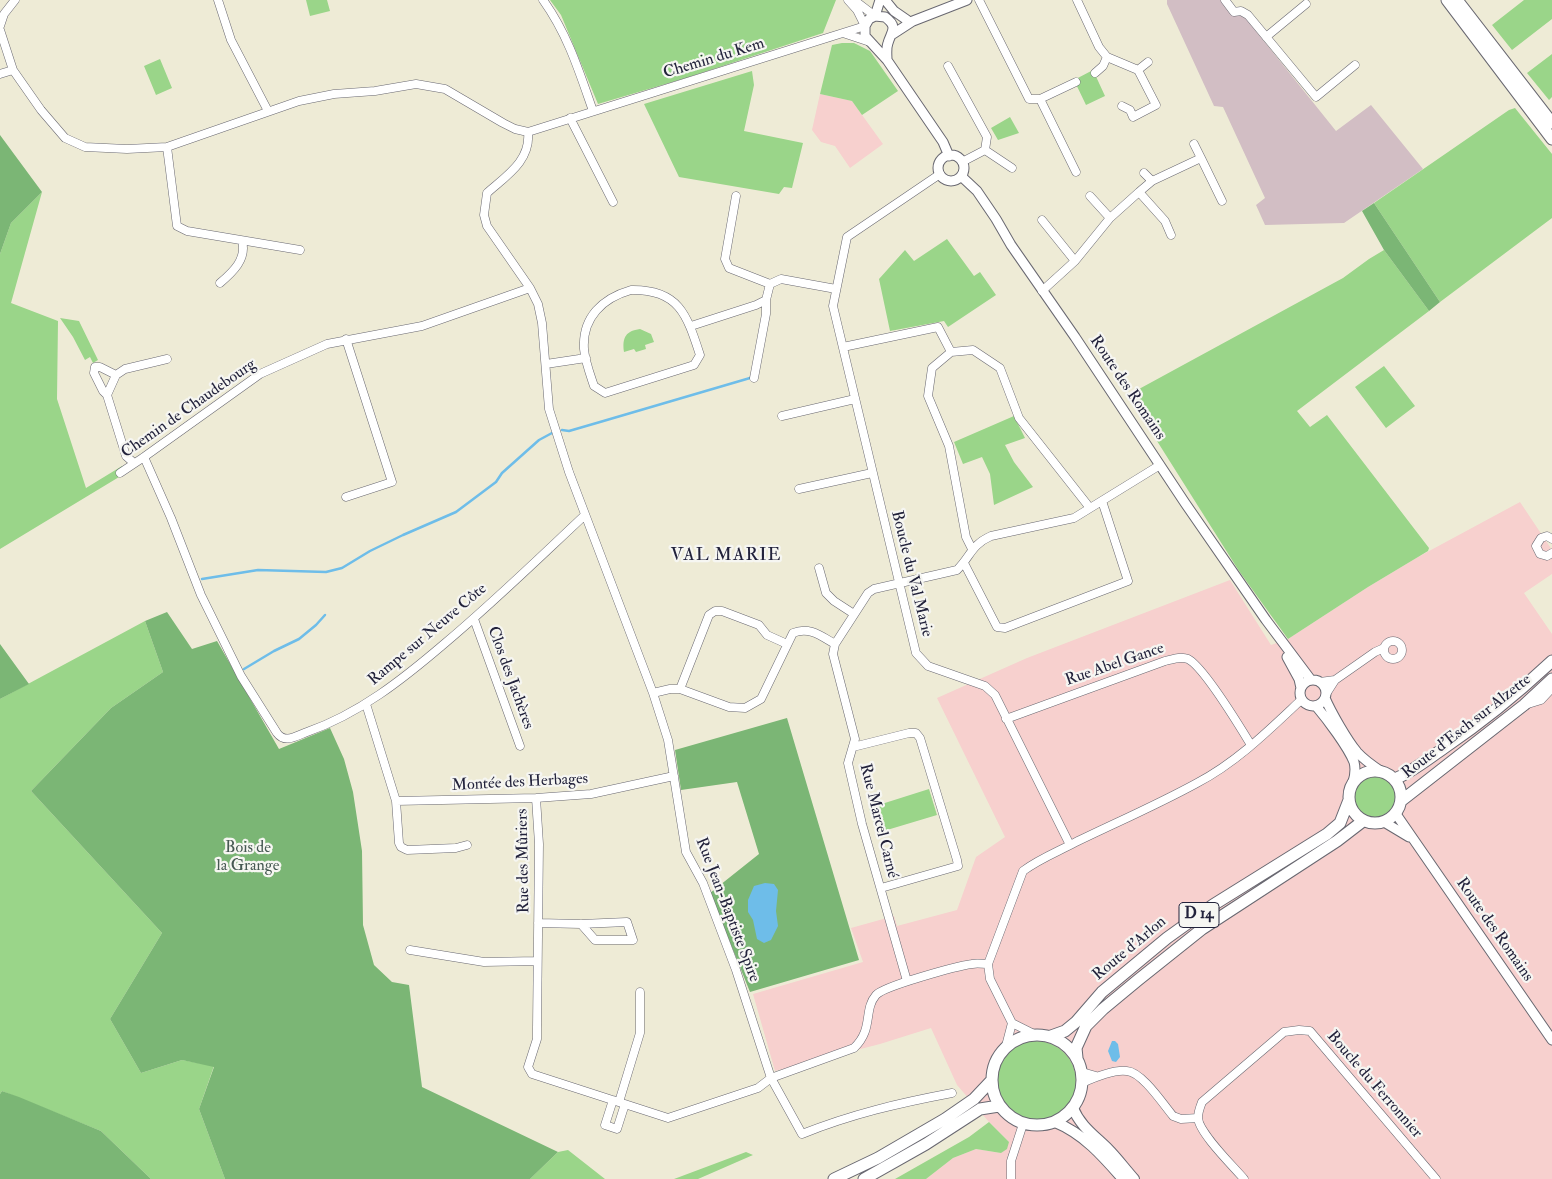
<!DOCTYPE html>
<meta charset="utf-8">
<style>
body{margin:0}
canvas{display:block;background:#eeebd6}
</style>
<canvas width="1552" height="1179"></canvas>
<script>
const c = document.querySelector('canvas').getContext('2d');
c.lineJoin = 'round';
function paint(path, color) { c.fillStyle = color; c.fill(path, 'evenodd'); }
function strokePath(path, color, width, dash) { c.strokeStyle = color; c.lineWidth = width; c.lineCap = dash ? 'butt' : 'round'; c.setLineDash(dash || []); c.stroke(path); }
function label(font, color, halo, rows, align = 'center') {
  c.font = font + ' "IM FELL Double Pica",serif'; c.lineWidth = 4.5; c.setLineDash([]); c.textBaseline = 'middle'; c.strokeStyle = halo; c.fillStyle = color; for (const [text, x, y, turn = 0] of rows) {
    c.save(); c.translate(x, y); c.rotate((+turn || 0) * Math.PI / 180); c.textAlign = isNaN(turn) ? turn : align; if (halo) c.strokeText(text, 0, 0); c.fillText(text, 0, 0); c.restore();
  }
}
paint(new Path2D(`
 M820,94L852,101L883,144L850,168L835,146L821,142L812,130Z
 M1520,502L1552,550V574L1524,593L1552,634V1179H926L953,1158L976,1149L1001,1153L1009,1142L989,1122L957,1085L931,1028L880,1044L775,1071L753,994L863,962L851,928L894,916L897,926L957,910L976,857L1005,837L937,698L1027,658L1230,580L1271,645L1288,639L1368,587L1418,557Z`), '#f7d0ce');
paint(new Path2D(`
 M1167,0H1222L1234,14L1243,15L1336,131L1371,105L1423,169L1344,223L1265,225L1256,205L1265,198L1223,107L1214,106L1167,4Z`), '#d2bec4');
paint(new Path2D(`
 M306,0H327L330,11L310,16Z
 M550,0H836L823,33L686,78L598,104L561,15Z
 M1524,0H1552V19L1512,50L1492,25Z
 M842,43H854L870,51L898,91L862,115L852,101L820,94L832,45Z
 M1552,54V97L1549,100L1527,73Z
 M160,59L172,88L156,95L144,66Z
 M1093,70L1105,96L1086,105L1074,80Z
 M752,71L754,85L744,131L803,143L792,188L784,187L779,194L679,177L644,104Z
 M1515,108L1552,154V218L1440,302L1374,203L1509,110Z
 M1010,117L1019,133L998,140L991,128Z
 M42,192L11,303L58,321L57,399L86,488L122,466L124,474L0,549V254L11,223Z
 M947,239L974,276L980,272L996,295L948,327L944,321L890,331L879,279L905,250L914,261Z
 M1384,250L1429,311L1297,411L1310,427L1327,415L1429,548L1428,551L1368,587L1288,639L1239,571L1128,395L1343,278L1369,259Z
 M60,318L79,321L98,360L93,363L90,357L85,360L73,337Z
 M640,329L651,334L654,342L645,345L646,349L636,352L634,349L624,352C622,337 626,331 640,329Z
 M1384,366L1415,406L1386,428L1355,387Z
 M1014,416L1025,438L1005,445L1014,462L1033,487L994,505L990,474L982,457L963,464L954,442Z
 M145,621L163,672L111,708L31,791L162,933L110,1019L141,1073L182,1060L214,1066L199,1109L225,1179H151L101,1131L2,1091L0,1094V699Z
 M1354 797a22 22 0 1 1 44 0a22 22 0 1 1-44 0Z
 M929,789L937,815L877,833L869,808Z
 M996 1081a40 40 0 1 1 80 0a40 40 0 1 1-80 0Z
 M989,1122L1009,1142L1007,1149L1001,1153L976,1149L953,1158L926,1179H895L969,1137Z
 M568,1150L605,1179H530L558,1152Z
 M746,1152L753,1155L698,1179H674Z`), '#9ad589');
paint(new Path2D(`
 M0,135L42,192L11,223L0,254Z
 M1374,203L1440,302L1429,311L1384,250L1362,211Z
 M167,612L192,649L217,641L279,749L330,728L344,759L353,792L362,851L363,925L374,965L392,982L409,985L422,1087L558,1152L530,1179H225L199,1109L214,1067L182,1060L141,1073L110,1019L162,933L31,791L111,708L163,672L145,621Z
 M0,644L29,684L0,699Z
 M787,718L859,960L750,992L710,893L759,854L737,782L681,790L675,750Z
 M2,1091L19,1097L101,1131L151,1179H0V1094Z`), '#7bb675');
paint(new Path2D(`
 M765,883L774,884L778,890L776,911L778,926L771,940L764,943L757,939L753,920L748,912V900L754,886Z
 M1112,1041H1115L1118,1044L1120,1057L1116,1062L1112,1061L1108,1051Z`), '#6ebde9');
strokePath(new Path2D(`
 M562,430L569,431L600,422L750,378
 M202,579L258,570L326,572L342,568L370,551L403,535L456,512L496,482L502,473L539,440L552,433
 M244,669L274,651L299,639L316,625L325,615`), '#6ebde9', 2.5);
const minor = new Path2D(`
 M218,0L231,40L268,111
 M543,0C568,35 579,71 593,111
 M854,0L875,16
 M979,0L1029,99H1040L1076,82
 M1077,0L1099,47L1107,57L1103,66L1095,73
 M1225,0L1234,12L1241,11L1248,15L1316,97L1355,65
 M0,26L4,14L15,0
 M0,30L13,70L41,110L65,138L85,147L127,149L167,147L299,101L334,94L375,91L416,84L445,89L503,123L515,129L528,132L865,26L857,10L848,0
 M843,33L870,42
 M1266,37L1306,4
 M1107,57L1138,70L1156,105L1133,117L1130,110L1122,106
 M948,66L987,137L985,150
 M1138,70L1148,62
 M0,74L13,70
 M1040,99L1076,172
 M570,118L613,202
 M528,132C531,161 506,176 487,193L484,215L487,226L530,288L538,304L542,323L549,409L569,472L653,693L668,740L686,852L703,883L736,970L771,1078L802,1134C852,1114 899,1103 952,1093
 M1194,144L1201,158
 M167,147L177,226L187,231L300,250
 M962,162L985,150L1012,168
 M1144,173L1152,181
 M940,174L847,237L833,306L916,653L928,666L985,686L995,695L1070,845
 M1139,192L1165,221L1171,235
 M736,196L725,259L729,268L770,284
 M1090,196L1110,218
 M1042,220L1075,261
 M220,283C233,272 247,259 242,241
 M631,290C679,289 687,315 700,355L694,365L605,393L594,386C590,374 585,361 584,349C582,317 603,298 631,290Z
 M1042,291L1075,261L1110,218L1139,192L1152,181L1201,158L1222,201
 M691,326L756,305L766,300L770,284L781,279L836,289
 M346,339L392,482L346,497
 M843,347L938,327L951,352
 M546,364L586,358
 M116,375L100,367H95L94,373L103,391L107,395L126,456L134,463
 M754,378L766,314V300
 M107,395L116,375L125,369L167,359
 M782,416L855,399
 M144,457L171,518L201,595L241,676L277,733C285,744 296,736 307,732C359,714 403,679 444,644C493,603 539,558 585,515
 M120,473L144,457L260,374L327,344L422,326L530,288
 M799,489L872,473
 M1552,539L1547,536L1541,538L1536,546L1540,554L1547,556L1552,553
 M972,549L966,537L949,446L928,396L932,368L951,352L973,350L1000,368L1019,418L1090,508
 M964,563L997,627L1005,628L1128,581L1102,501
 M819,568L826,593L834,601L854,614
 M474,619L520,746
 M1384 650a9 9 0 1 1 18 0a9 9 0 1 1-18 0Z
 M1320,682L1335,680
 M680,689L709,615L715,611H722L759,625L767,635L787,644
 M653,693L670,689H680L729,707L745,708L761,699L793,633C809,626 821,636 835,644
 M1326,694L1335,680L1375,652L1384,648
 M366,704L396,801L399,843L401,847L407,850L456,848L467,845
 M1528,704L1541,700L1552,688
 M1006,719L1165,661C1173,659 1181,656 1188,659C1204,667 1240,727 1251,745
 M853,747L909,733H916L920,738L957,860L958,866L881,888
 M536,798L539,844L537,1028V1039L528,1067L532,1074L668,1118L758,1088L771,1078L854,1048C874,1029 863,1010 876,995C884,986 957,966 972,964C977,963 983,964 988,964
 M396,801L536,798L591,794L674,776
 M538,923L581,924L627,922L633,940H595L581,924
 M410,950L484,962L537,961
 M907,981L862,824L848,763L855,739L833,654L835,644L868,593L874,589L957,570C971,556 971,545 991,536L1074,518L1160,465
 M1034,1034L1012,1023L990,979L988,964L1023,871C1039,859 1057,852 1074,843C1115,823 1157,805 1197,783C1237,762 1269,730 1301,700
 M1006,1046L1012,1023
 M1082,1072L1096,1076
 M1082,1083C1093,1078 1114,1069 1127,1071C1142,1072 1163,1104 1173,1116L1181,1119L1198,1118
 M613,1100L605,1125L617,1129L625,1104
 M619,1102L640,1033V992
 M1011,1179V1161L1023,1124
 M1244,1179C1233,1166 1199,1133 1198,1118C1198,1112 1200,1107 1202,1102L1284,1032L1299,1030L1310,1031L1436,1179`);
const tertiary = new Path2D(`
 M885,0L894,11L907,20
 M875,16L880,0
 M893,34L913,21L967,0
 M887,60C887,55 886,48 888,43C891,32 899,27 885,17L875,16L869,19L865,26V36L887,60L943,142L949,156
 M938 168a13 13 0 1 1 26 0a13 13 0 1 1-26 0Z
 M961,176L977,191L996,219L1011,245L1075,337L1185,503L1266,620L1311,680
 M1287,657L1299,679L1301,688
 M1300 693a13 13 0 1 1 26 0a13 13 0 1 1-26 0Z
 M1325,698C1331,712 1347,740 1357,752C1364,760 1373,766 1382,772
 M1316,706C1327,719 1348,747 1354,762C1356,769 1355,775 1353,782
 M1396,814L1552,1040
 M1384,822L1409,837`);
const secondary = new Path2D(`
 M1073,1108C1080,1126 1095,1136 1108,1149C1117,1158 1125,1169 1134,1179
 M1055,1122C1084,1134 1103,1156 1123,1179`);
const primary = new Path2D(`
 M1447,0L1552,139
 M1457,0L1552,123
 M1349 797a26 26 0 1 1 52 0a26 26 0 1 1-52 0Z
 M1395,779C1412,772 1428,759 1444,748C1482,722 1518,693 1552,661
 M1401,801L1524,705L1552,679
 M992 1080a45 45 0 1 1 90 0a45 45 0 1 1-90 0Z
 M1051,1036L1065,1031L1076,1022L1102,992L1167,938L1213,905L1327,834L1340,823L1349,800
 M1077,1058L1076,1048L1086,1026L1103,1009L1138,980L1202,929L1337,841L1363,821
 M834,1179L878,1158L945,1119L974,1099L991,1081
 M864,1179L926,1144L980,1109L999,1106`);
strokePath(minor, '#696871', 9);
strokePath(tertiary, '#696871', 11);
strokePath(secondary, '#696871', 12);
strokePath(primary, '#696871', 13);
strokePath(minor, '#fff', 8);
strokePath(tertiary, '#fff', 9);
strokePath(secondary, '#fff', 10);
strokePath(primary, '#fff', 11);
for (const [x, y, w] of [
 [1199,915,40]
]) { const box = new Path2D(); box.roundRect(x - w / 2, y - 12.5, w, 25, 4); c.fillStyle = '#f6f6f2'; c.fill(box); strokePath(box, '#22223b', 1); }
label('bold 15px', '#22223b', null, [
 ["D 14",1199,915]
]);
label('16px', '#22223b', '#f6f6f2', [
 ["Chemin du Kem",714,59,-17],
 ["Route des Romains",1127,388,56],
 ["Chemin de Chaudebourg",189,409,-35],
 ["Boucle du Val Marie",911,574,76],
 ["Rampe sur Neuve Côte",428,635,-40],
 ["Rue Abel Gance",1115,665,-19],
 ["Clos des Jachères",510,678,70],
 ["Route d'Esch sur Alzette",1467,727,-38],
 ["Montée des Herbages",520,783,-3],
 ["Rue Marcel Carné",878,821,76],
 ["Rue des Mûriers",524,861,-91],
 ["Rue Jean-Baptiste Spire",727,910,69],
 ["Route des Romains",1494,930,55],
 ["Route d'Arlon",1130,949,-40],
 ["Boucle du Ferronnier",1374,1085,49]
]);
label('16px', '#465852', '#f6f6f2', [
 ["Bois de",248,849],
 ["la Grange",248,867]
]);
c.letterSpacing = '1px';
label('18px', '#22223b', '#f6f6f2', [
 ["VAL MARIE",726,556]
]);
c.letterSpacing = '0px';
</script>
